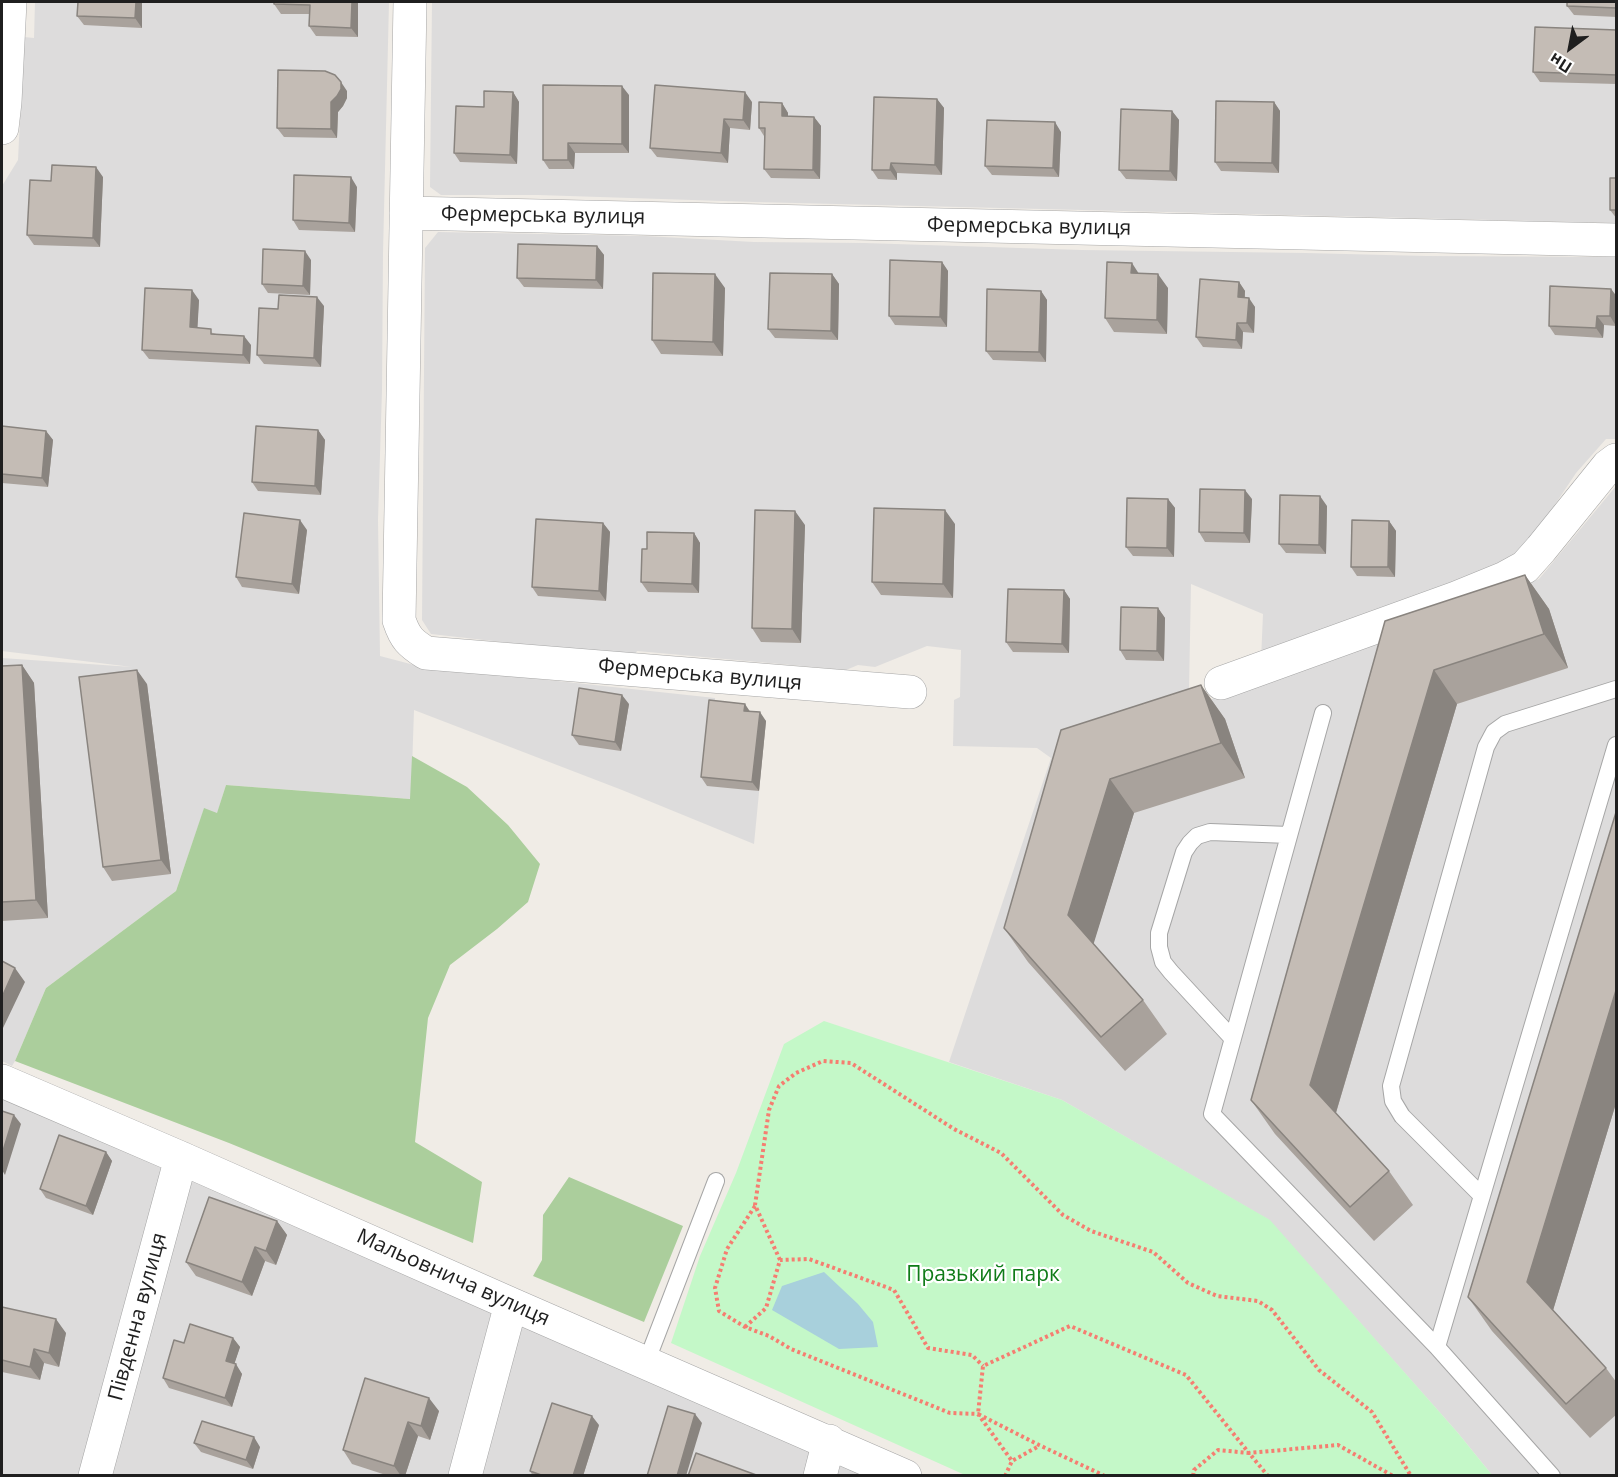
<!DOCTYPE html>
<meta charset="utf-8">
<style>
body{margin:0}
#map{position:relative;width:1618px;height:1477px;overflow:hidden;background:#f0ece6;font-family:"Open Sans",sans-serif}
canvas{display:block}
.frame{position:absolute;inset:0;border:3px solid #1f1f1f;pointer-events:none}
.north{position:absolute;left:1540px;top:18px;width:60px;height:60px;-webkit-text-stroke:4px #fff;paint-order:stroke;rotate:212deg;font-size:16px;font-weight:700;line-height:24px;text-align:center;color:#1f1f1f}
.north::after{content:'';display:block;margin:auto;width:21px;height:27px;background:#1f1f1f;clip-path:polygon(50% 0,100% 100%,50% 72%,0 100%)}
</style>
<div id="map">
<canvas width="1618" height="1477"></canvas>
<div class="frame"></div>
<div class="north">Пн</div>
</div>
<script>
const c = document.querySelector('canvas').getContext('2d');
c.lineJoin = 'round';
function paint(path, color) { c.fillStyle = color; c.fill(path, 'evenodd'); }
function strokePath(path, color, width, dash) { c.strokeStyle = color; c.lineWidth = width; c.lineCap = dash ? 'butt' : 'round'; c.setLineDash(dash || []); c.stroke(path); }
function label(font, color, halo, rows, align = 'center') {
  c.font = font + ' "Open Sans",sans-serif'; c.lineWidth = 4.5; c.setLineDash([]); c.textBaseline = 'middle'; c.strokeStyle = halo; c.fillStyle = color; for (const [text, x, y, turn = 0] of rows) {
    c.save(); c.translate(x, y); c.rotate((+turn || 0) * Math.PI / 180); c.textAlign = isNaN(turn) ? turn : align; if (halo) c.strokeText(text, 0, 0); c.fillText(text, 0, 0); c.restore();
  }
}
paint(new Path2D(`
 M35,2H389L383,253L382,390L378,520L380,656L418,666L715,698L716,710L766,721L754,844L622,790L414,710L411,799L226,785L217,814L204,809L176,891L46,988L15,1061L12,1066L2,1061V658L132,667L2,651V186L18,160L24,37L34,38Z
 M432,2H1616V223L754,202L538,195H441L430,187Z
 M438,232L645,236L754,242L864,243L1082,250L1306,253L1426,256L1616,257V439H1606L1576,473L1538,530L1521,549L1501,564L1261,660L1263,614L1191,584L1189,690L1111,736L1539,579L1616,486V1475H1492L1458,1433L1269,1220L1062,1100L949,1062L1051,758L1037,748L953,746L954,700L960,697L961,650L927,646L875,667L858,665L846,670L637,651L634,657L431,634L422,620L425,248Z
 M2,1096L881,1475H2Z`), '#dddcdc');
paint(new Path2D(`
 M412,756L467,787L508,825L540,864L528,902L497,929L450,965L428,1018L415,1142L482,1182L473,1243L229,1143L15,1061L46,988L176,891L204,808L217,813L226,785L410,799Z
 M569,1177L683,1226L644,1322L533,1276L542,1260L543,1215Z`), '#abce9c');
paint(new Path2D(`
 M824,1021L1062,1100L1270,1220L1458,1433L1492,1475H965L671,1343L700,1256L736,1173L784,1044Z`), '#c4f8c8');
paint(new Path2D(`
 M824,1272L858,1304L873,1322L878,1347L839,1349L772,1310L782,1286Z`), '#a8d0dc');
const lane = new Path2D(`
 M1323,713L1212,1114L1437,1347L1552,1476
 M1233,1039L1171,972L1163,962L1159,947V933L1184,852L1190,843L1197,836L1210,832L1289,835
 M1482,1196L1402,1116L1393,1101L1391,1086L1486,747L1494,732L1505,724L1616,689
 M1437,1347L1616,745
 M646,1363L716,1181`);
const street = new Path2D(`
 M410,2L399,620C405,638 410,643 426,653L910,692
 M2,128L5,102L10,2
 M406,213L1616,240
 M1221,683L1456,598L1505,578L1525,567L1541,549L1608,466L1616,460
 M2,1081L181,1158L511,1304L905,1476
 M95,1476L181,1158
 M465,1476L511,1304
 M820,1476L829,1441`);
strokePath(lane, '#a6a6a6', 18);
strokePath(street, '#a6a6a6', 34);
strokePath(new Path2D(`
 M755,1206L727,1249L715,1288L719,1311L745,1327L769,1336L791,1349L950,1413L978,1414L1012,1461
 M780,1260L755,1205L769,1110L779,1086L796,1073L823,1061L851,1063L954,1129L1001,1153L1063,1215L1091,1231L1153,1252L1188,1283L1217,1296L1258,1301L1272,1310L1319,1370L1372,1412L1411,1476
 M745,1327L766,1308L780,1260L809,1259L894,1290L928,1348L972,1355L983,1366
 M1005,1476L1012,1461L1039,1446
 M1105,1476L1039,1445L978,1414L983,1366L1070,1326L1186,1375L1249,1453L1338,1445L1393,1476
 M1193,1476L1194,1470L1218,1450L1249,1453L1268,1476`), '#f57e71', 4, [3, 3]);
strokePath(lane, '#fff', 16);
strokePath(street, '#fff', 33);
paint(new Path2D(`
 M78,2H142V28L84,25L77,16Z
 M274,2H358V37L316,36L309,26L310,14H281L274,4Z
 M1617,2V17L1574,15L1567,6Z
 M1617,30V84L1540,82L1533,72Z
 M347,91V98L343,106L338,112L337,138L284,137L277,128Z
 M513,92L519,102L517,164L460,162L454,153L484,107Z
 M629,95V153H575L574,169H549L543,160Z
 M937,99L944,108L942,175L897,173V180L878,179L872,170Z
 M752,102L750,130L730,128L728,163L657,157L650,148Z
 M1274,102L1280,111L1279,173L1221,171L1215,162Z
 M782,103L788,113V116L814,117L821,126L820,179L771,178L764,169V136L759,128Z
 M1172,111L1179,120L1177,181L1126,179L1119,170Z
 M1061,132L1059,177L992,175L985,166Z
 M103,177L100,247L34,245L27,235L51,181Z
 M1617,178V219L1610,210Z
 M357,187L355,232L299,230L293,220Z
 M597,246L604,255L603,289L524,287L517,278Z
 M311,260L310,295L268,293L262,284Z
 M942,262L948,271L947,327L895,325L889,316Z
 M832,274L839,284L838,340L775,338L768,329Z
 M1139,274L1168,288L1167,334L1114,332L1105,318Z
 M1239,282L1245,291V297L1255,307L1254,333L1243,332L1242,349L1203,347L1196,337Z
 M725,288L723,356L661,354L652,340Z
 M1611,289L1617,297L1616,326L1604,325L1603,338L1555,335L1549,326Z
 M1041,291L1047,300L1046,362L993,360L986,351Z
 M199,300L197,328L251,345L250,364L149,359L142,350Z
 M324,306L321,367L264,364L257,355L278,309Z
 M2,426L46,431L53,440L48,487L2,483Z
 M318,430L325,440L321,495L258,491L252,482Z
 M1168,499L1175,508L1174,557L1133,556L1126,547Z
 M1252,499L1250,543L1205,542L1199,532Z
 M1327,506L1326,554L1286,553L1279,544Z
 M1389,521L1396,531L1395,577L1357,576L1351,567Z
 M603,523L610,532L606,601L538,596L532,587Z
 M955,524L953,598L881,595L872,582Z
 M805,525L801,643L761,642L752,628Z
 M307,530L299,594L242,587L236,577Z
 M694,533L700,543L699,593L648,592L641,582L647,549Z
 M1525,575L1549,609L1568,668L1457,704L1336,1113L1389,1171L1413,1205L1374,1241L1275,1134L1251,1100L1385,621Z
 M1064,590L1070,599L1069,653L1013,652L1006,642Z
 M1158,608L1165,618L1164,661L1126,660L1120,650Z
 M22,665L34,683L48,918L2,921V666Z
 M147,684L171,874L112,881L103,867Z
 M1201,685L1225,719L1245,778L1134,813L1093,944L1143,1000L1167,1034L1125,1071L1028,962L1004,928L1061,730Z
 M629,704L621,751L579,745L572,735Z
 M750,711L766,721L759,791L707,786L701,777Z
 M1617,809V1100L1553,1310L1606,1368L1617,1383V1414L1590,1438L1492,1331L1468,1297Z
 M106,1152L112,1161L93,1215L46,1198L40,1189Z
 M277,1221L287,1235L276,1265L265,1261L252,1296L196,1276L186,1262Z
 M2,1307L66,1333L59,1367L44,1363L40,1380L2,1372Z
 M233,1338L240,1347L234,1364L242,1374L232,1407L169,1388L163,1378L184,1343Z
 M365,1378L439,1411L430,1440L418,1436L405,1476H389L352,1464L343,1450Z
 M599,1425L583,1476H533L530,1471Z
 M194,1443L260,1447L253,1469L201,1452Z`), '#a9a29c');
paint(new Path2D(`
 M136,2H142V28L135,18Z
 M352,2H358V37L351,28Z
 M341,82L347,91V98L343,106L338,112L337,138L331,129V102Z
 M622,86L629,95V153L622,144Z
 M513,92L519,102L517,164L510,155Z
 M745,92L752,102L750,130L743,120Z
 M937,99L944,108L942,175L935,165Z
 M1274,102L1280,111L1279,173L1272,163Z
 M782,103L788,113V126L782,116Z
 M1172,111L1179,120L1177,181L1170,171Z
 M814,117L821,126L820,179L813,170Z
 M724,119L730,128L728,163L721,153Z
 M1055,122L1061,132L1059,177L1053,168Z
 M568,143L575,153L574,169L568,160Z
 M891,163L897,173V180L890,170Z
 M96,167L103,177L100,247L93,238Z
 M351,177L357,187L355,232L349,223Z
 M597,246L604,255L603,289L596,280Z
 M305,251L311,260L310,295L303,286Z
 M942,262L948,271L947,327L940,317Z
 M1132,263L1141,277L1131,273Z
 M715,274L725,288L723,356L713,342Z
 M832,274L839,284L838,340L831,331Z
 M1158,274L1168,288L1167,334L1157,320Z
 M1239,282L1245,291L1244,306L1238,297Z
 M1611,289L1617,297L1616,326L1610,316Z
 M192,290L199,300L197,337L190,327Z
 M1041,291L1047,300L1046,362L1039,352Z
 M317,297L324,306L321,367L314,358Z
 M1249,298L1255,307L1254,333L1247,323Z
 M1597,316L1604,325L1603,338L1596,328Z
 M1237,323L1243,332L1242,349L1236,340Z
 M244,336L251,345L250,364L243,355Z
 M318,430L325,440L321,495L315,486Z
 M46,431L53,440L48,487L42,478Z
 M1245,490L1252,499L1250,543L1244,533Z
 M1320,496L1327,506L1326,554L1319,545Z
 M1168,499L1175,508L1174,557L1167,548Z
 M945,510L955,524L953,598L943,584Z
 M795,511L805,525L801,643L792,629Z
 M300,520L307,530L299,594L292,584Z
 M1389,521L1396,531L1395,577L1388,567Z
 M603,523L610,532L606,601L599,591Z
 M694,533L700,543L699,593L692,584Z
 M1525,575L1549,609L1568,668L1544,634Z
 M1064,590L1070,599L1069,653L1062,644Z
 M1158,608L1165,618L1164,661L1157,651Z
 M22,665L34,683L48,918L36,900Z
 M137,670L147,684L171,874L161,860Z
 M1434,670L1457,704L1334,1119L1310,1085Z
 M1201,685L1225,719L1245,778L1221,743Z
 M622,695L629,704L621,751L615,742Z
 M745,704L751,713L744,711Z
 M760,712L766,721L759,791L752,782Z
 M1110,779L1134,813L1092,949L1068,915Z
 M15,968L25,982L3,1028L2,1025V997Z
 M1617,987V1100L1551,1317L1527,1282Z
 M14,1115L21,1124L5,1175L2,1170V1154Z
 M106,1152L112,1161L93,1215L86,1206Z
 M277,1221L287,1235L276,1265L266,1251Z
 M255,1247L265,1261L252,1296L242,1282Z
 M56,1319L66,1333L59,1367L49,1353Z
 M233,1338L240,1347L232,1371L226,1361Z
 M34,1349L44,1363L40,1380L30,1367Z
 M236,1364L242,1374L232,1407L225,1398Z
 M429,1398L439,1411L430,1440L421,1426Z
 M695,1414L702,1423L686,1476H677Z
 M592,1416L599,1425L583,1476H573Z
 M408,1422L418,1436L405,1476H401L394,1466Z
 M254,1437L260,1447L253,1469L246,1460Z`), '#89847f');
const building = new Path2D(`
 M78,2H136L135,18L77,16Z
 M274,2H352L351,28L309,26L310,5L274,4Z
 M1567,2H1617V8L1567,6Z
 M1535,27L1617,30V75L1533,72Z
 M278,70L325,71L335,75L341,82V89L337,96L331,102V129L277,128Z
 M543,85L622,86V144L568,143V160H543Z
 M655,85L745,92L743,120L724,119L721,153L650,148Z
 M484,91L513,92L510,155L454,153L456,106L484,107Z
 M874,97L937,99L935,165L891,163L890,170H872Z
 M1216,101L1274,102L1272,163L1215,162Z
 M759,102L782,103V116L814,117L813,170L764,169L765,128H759Z
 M1121,109L1172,111L1170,171L1119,170Z
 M987,120L1055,122L1053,168L985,166Z
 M52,165L96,167L93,238L27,235L30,180L51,181Z
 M294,175L351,177L349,223L293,220Z
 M1610,178H1617V210H1610Z
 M518,244L597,246L596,280L517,278Z
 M263,249L305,251L303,286L262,284Z
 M890,260L942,262L940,317L889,316Z
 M1107,262L1132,263L1131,273L1158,274L1157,320L1105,318Z
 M653,273L715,274L713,342L652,340Z
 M770,273L832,274L831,331L768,329Z
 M1200,279L1239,282L1238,297L1249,298L1247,323H1237L1236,340L1196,337Z
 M1550,286L1611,289L1610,316H1597L1596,328L1549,326Z
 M145,288L192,290L190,327L211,329V334L244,336L243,355L142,350Z
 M987,289L1041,291L1039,352L986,351Z
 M279,295L317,297L314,358L257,355L259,308L278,309Z
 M2,426L46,431L42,478L2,474Z
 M256,426L318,430L315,486L252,482Z
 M1200,489L1245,490L1244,533L1199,532Z
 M1280,495L1320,496L1319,545L1279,544Z
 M1127,498L1168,499L1167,548L1126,547Z
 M874,508L945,510L943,584L872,582Z
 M755,510L795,511L792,629L752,628Z
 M244,513L300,520L292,584L236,577Z
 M536,519L603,523L599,591L532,587Z
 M1352,520L1389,521L1388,567H1351Z
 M647,532L694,533L692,584L641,582L642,549H647Z
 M1525,575L1544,634L1434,670L1310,1085L1389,1171L1350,1207L1251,1100L1385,621Z
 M1008,589L1064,590L1062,644L1006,642Z
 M1121,607L1158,608L1157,651L1120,650Z
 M22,665L36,900L2,902V666Z
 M137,670L161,860L103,867L79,677Z
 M1201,685L1221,743L1110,779L1068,915L1143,1000L1101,1037L1004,928L1061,730Z
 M579,688L622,695L615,742L572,735Z
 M709,700L745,704L744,711L760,712L752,782L701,777Z
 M1617,809V987L1527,1282L1606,1368L1566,1404L1468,1297Z
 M2,961L15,968L2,997Z
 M2,1111L14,1115L2,1154Z
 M59,1135L106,1152L86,1206L40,1189Z
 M209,1197L277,1221L266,1251L255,1247L242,1282L186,1262Z
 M2,1307L56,1319L49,1353L34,1349L30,1367L2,1360Z
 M190,1324L233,1338L226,1361L236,1364L225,1398L163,1378L174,1340L184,1343Z
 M365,1378L429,1398L421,1426L408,1422L394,1466L343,1450Z
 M552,1403L592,1416L573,1476H544L530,1471Z
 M668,1406L695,1414L677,1476H647Z
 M202,1421L254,1437L246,1460L194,1443Z
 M696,1453L759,1476H688Z`);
paint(building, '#c4bcb5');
strokePath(building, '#89847f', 1.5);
label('21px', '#1f1f1f', '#fff', [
 ["Фермерська вулиця",543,216,1],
 ["Фермерська вулиця",1029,227,1],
 ["Фермерська вулиця",700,675,5],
 ["Мальовнича вулиця",453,1278,24],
 ["Південна вулиця",138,1317,-75]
]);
label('21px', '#0f7b18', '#fff', [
 ["Празький парк",983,1275]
]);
</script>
